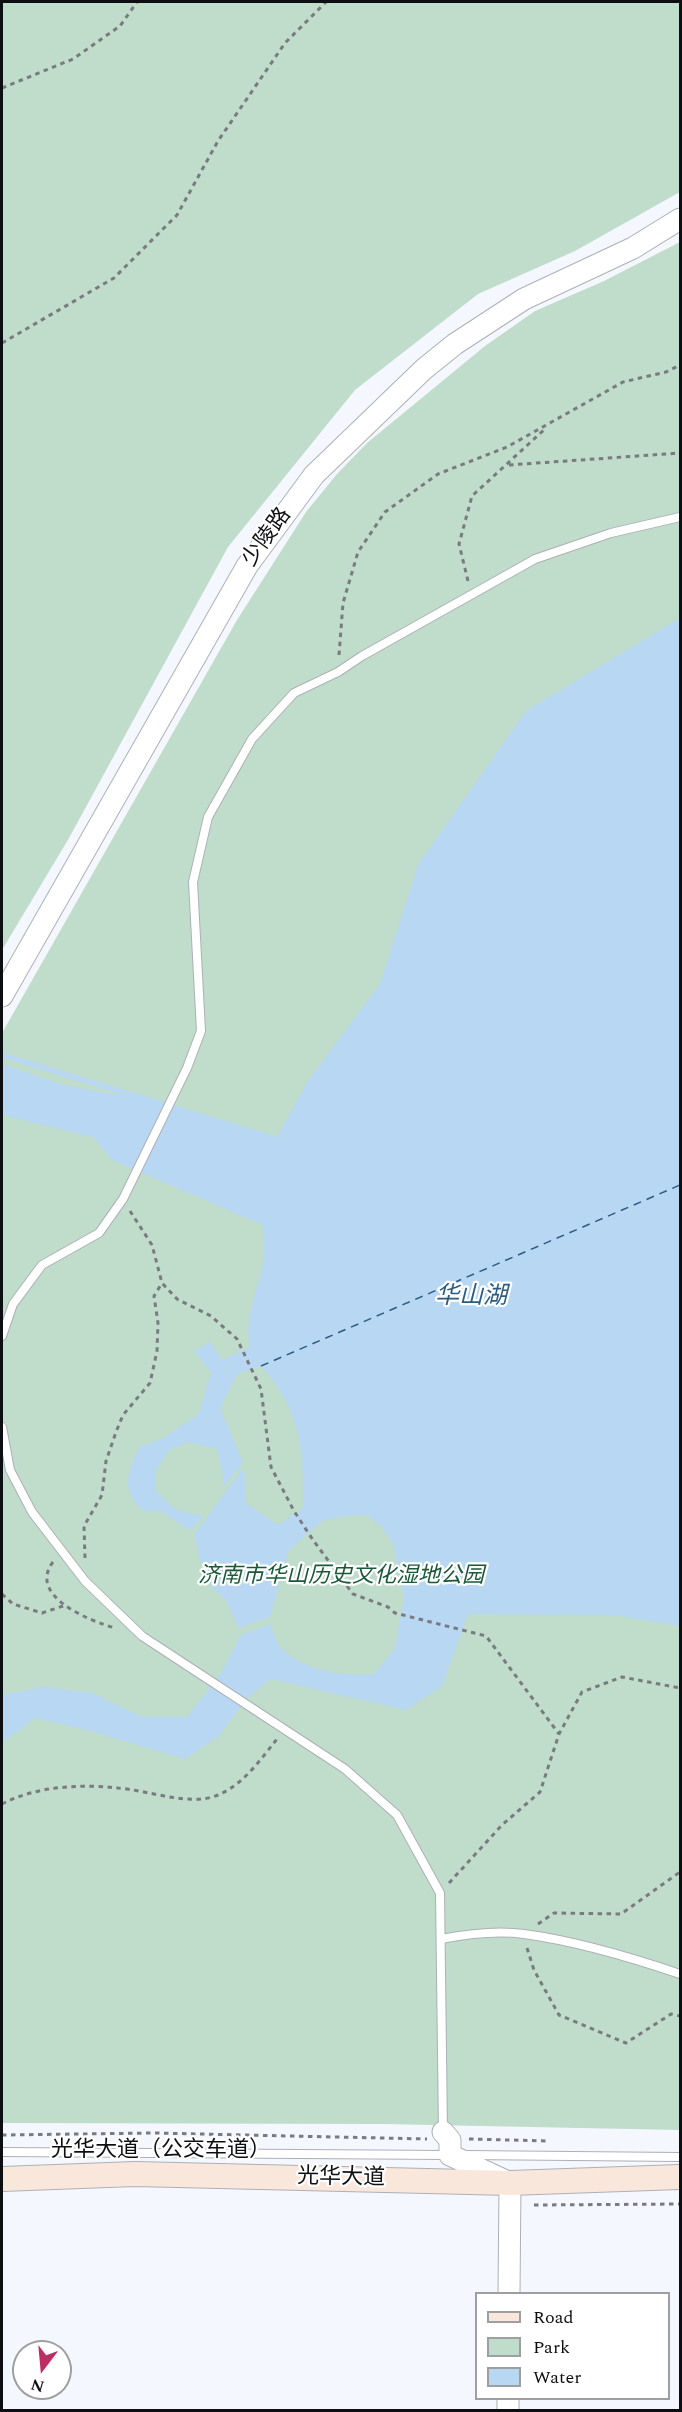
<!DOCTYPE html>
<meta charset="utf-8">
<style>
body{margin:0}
#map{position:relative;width:682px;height:2412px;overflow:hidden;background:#f5f7fe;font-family:Spectral,serif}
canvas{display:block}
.frame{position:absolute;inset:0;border:3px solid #0d0e11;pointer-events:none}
.legend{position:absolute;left:475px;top:2292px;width:195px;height:108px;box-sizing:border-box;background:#fff;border:2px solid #9e9fa0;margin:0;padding:8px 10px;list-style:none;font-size:18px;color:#0d0e11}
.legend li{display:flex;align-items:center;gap:12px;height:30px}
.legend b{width:30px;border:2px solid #9e9fa0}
.north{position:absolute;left:12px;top:2340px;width:60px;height:60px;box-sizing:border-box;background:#fff;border:2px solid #9e9fa0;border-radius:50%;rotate:196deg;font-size:16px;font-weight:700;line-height:24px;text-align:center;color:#0d0e11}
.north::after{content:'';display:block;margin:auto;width:21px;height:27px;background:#bc2f62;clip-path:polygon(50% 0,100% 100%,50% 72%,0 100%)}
</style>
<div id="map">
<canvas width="682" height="2412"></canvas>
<div class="frame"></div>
<ul class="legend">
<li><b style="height:8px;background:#fae7db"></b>Road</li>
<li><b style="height:16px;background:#c0dcca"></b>Park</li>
<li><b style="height:16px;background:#b7d7f3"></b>Water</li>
</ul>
<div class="north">N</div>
</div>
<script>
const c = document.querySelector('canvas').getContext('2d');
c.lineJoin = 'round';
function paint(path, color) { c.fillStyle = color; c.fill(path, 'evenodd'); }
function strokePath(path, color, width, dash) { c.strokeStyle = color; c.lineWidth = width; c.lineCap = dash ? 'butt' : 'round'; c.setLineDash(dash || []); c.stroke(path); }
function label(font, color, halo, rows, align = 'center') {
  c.font = font + ' Spectral,"Noto Sans SC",serif'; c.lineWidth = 4.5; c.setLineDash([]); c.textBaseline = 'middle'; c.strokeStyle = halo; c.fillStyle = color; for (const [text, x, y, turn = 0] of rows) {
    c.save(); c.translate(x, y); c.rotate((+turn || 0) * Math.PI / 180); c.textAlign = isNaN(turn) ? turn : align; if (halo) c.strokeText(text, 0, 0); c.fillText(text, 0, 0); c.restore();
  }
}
paint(new Path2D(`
 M2,2H680V192L575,251L478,294L355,390L228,547L69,838L2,950Z
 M680,242V2130L383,2124L2,2123V1033L237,620L306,512L337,474L367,443L485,346L535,311L604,281Z`), '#c0dcca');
paint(new Path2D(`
 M680,618V1626L614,1615L468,1614L442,1686L406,1710L271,1679L247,1698L219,1736L185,1759L87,1730L35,1718L2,1743V1695L45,1687L92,1693L142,1717H187L221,1673L241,1635L270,1624C273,1630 275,1640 279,1645C300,1671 343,1677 374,1674L395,1648L404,1598L393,1544L381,1526L367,1515L344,1516L322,1521L289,1550L270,1617L238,1628L227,1602L205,1579L194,1535L244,1467L246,1503L278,1525L303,1508C304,1450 301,1410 261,1366L237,1374L220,1408L243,1462L225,1486L217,1449L188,1442L169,1450L155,1471L156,1491L175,1509L204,1517L189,1530L161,1511H143C120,1489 128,1473 139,1447L162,1439L199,1414L211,1372L194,1351L210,1342L222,1360L250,1347C244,1318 256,1296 262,1268C266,1254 264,1240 263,1225L112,1160L93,1137L2,1115V1064L63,1085L150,1101L276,1139L308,1081L380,984L418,865L526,711Z`), '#b7d7f3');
strokePath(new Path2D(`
 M2,1055L276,1139`), '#b7d7f3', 5);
strokePath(new Path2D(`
 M261,1366L680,1185`), '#2b5c82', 1.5, [8, 6]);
const service = new Path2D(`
 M2,1336L13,1304L42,1265L99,1233L123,1199L187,1068L201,1031L193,882L208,817L252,739L294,693L338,672L362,656L535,559L611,533L680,517
 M2,1427L10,1470L32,1512L85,1581L142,1636L345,1769L397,1815L440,1893L443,2132
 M441,1939C467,1934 496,1930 524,1934C576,1941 630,1957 680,1974
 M2,2152L449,2155
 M465,2155L680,2157`);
const tertiary = new Path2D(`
 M2,996L247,566L314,475L424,369L455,344L524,299L633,248L680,219
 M443,2132L450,2140V2155L510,2183L509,2294
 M508,2410V2398`);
const secondary = new Path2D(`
 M2,2179L135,2174L510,2183L680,2177`);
strokePath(service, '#adb0b7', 10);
strokePath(tertiary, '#adb0b7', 23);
strokePath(secondary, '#adb0b7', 26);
strokePath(new Path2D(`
 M2,88L73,59L120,26L137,2
 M2,343L114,278L177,215L218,141L285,43L326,2
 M509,465L680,453
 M468,581L459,544L472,496L546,428
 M339,655L343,603L358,552L385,512L438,474L507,447L623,382L666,372L680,365
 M130,1211L152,1245L162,1283L177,1299L211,1316L237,1339L261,1389L271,1467L294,1511L313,1540L353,1594L388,1607L395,1613L486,1636L559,1734
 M85,1558L84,1526L102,1495L106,1461L116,1432L123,1415L150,1383L157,1351L158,1323L154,1296L162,1283
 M53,1562C27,1596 90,1621 115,1628
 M2,1594L13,1604L42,1613L66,1605
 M2,1804C36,1786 81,1784 118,1788C147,1790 190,1807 218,1795C243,1785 261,1759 277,1739
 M449,1883L502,1825L540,1792L559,1734L582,1692L622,1677L680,1688
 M538,1924L554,1913L621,1914L680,1872
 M527,1948L534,1970L559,2015L626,2043L671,2014L680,2016
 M2,2135L154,2133L427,2139
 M469,2139L550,2141
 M534,2205L680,2204`), '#7a7b80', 3, [4.5, 4.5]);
strokePath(service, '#fff', 8);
strokePath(tertiary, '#fff', 21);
strokePath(secondary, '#fae7db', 24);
label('22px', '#0d0e11', '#fff', [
 ["少陵路",268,538,-54],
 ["光华大道（公交车道）",161,2152],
 ["光华大道",341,2179,1]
]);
label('italic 22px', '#1a5839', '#fff', [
 ["济南市华山历史文化湿地公园",341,1578]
]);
label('italic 24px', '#2b5c82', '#fff', [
 ["华山湖",471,1298]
]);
</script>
